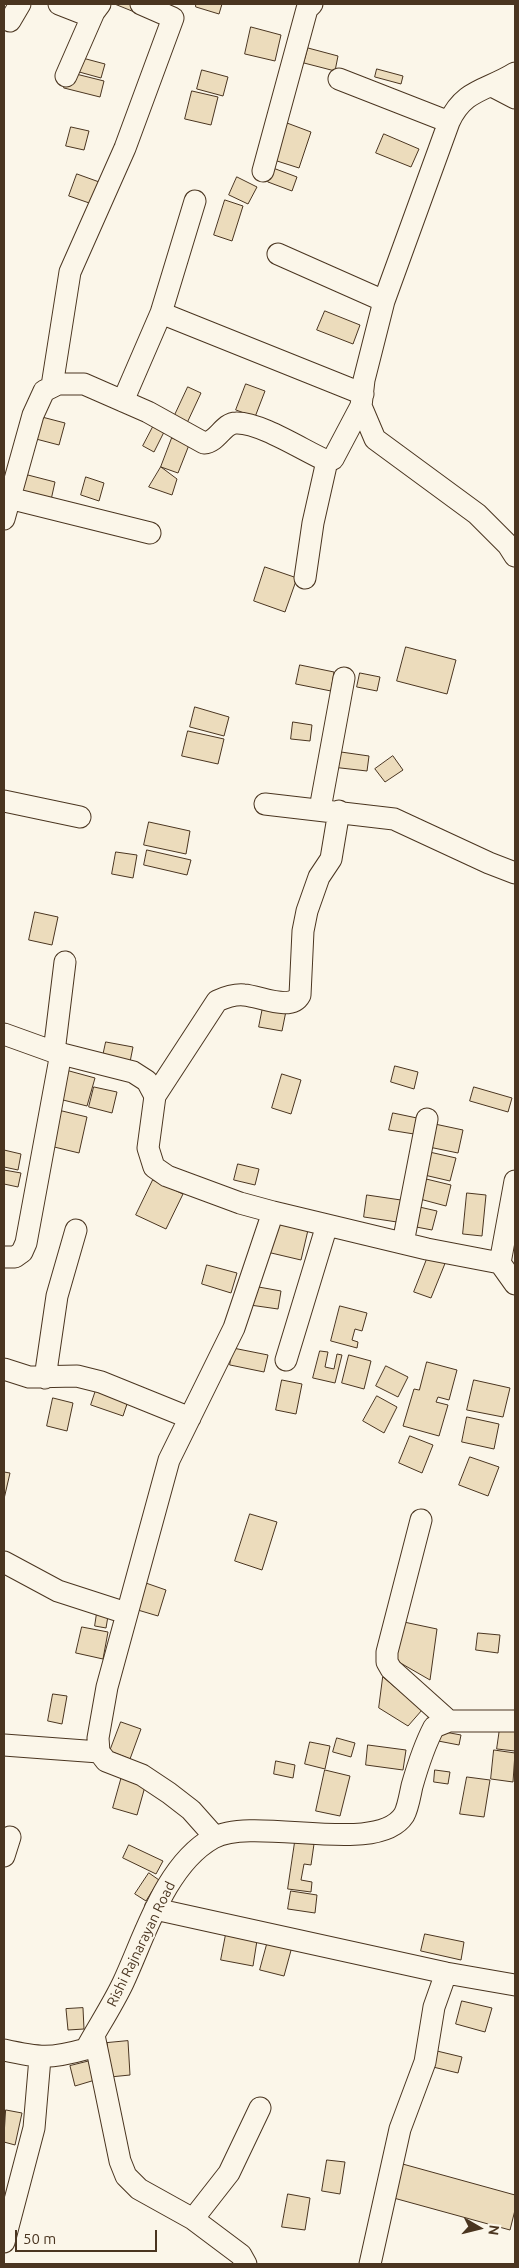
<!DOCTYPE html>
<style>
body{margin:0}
#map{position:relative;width:519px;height:2268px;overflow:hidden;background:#fbf6e9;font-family:Ubuntu,sans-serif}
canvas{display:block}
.frame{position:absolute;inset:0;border:5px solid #4a3520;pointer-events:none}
.north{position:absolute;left:454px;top:2203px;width:50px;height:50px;-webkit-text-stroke:4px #fbf6e9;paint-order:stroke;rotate:98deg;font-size:14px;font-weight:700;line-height:20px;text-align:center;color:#4a3520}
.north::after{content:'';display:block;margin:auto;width:18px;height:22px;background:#4a3520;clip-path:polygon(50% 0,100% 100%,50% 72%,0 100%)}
.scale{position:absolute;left:15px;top:2230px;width:142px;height:22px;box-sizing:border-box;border:2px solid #4a3520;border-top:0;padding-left:6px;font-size:15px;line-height:18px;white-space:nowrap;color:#4a3520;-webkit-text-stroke:4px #fbf6e9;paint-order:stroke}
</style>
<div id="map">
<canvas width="519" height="2268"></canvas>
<div class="frame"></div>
<div class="north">N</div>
<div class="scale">50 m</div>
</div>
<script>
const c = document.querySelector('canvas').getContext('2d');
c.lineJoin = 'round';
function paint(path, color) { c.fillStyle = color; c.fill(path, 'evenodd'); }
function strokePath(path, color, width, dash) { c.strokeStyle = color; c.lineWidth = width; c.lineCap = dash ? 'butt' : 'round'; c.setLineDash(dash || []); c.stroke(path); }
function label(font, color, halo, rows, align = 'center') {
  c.font = font + ' Ubuntu,sans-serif'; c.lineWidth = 4; c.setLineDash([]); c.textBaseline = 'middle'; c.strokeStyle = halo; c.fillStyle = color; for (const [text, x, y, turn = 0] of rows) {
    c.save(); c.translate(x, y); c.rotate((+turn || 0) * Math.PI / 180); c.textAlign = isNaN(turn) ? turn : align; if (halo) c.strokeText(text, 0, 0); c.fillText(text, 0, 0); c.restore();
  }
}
const building = new Path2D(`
 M115,4H135L133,11Z
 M196,4H222L219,14L196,7Z
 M251,27L281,35L275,61L245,54Z
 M308,48L338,56L335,71L304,63Z
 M75,56L105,64L101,78L72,70Z
 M377,69L403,76L401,84L375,77Z
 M202,70L228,77L223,96L197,89Z
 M68,72L104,81L100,97L64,88Z
 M192,91L218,97L211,125L185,119Z
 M287,123L311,132L299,168L274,160Z
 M71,127L89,131L84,150L66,146Z
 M384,134L419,149L411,167L376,153Z
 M273,168L297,177L292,191L268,182Z
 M77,174L102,183L95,205L69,196Z
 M237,177L257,187L248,204L229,195Z
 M225,200L243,206L232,241L214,235Z
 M325,311L360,325L353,344L317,330Z
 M246,384L265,391L255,417L236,410Z
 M188,387L201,393L187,423L174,417Z
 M42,417L65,423L59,445L36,439Z
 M154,425L165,430L154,452L143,446Z
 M172,438L189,445L178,473L161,467Z
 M161,467L177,479L172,495L149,487Z
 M24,474L55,482L51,500L20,491Z
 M86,477L104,483L99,501L81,495Z
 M265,567L297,578L285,612L254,601Z
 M406,647L456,660L447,694L397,681Z
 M300,665L334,672L331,691L296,684Z
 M360,673L380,677L377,691L357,687Z
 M195,707L229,717L224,736L190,727Z
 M293,722L312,725L310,741L291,739Z
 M188,731L224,739L218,764L182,756Z
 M334,751L369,756L367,771L332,767Z
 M393,756L403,770L385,782L375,769Z
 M149,822L190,831L186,854L144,845Z
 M147,850L191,860L187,875L144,865Z
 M116,852L137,855L133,878L112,874Z
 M35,912L58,917L52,945L29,940Z
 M264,1002L287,1006L282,1031L259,1027Z
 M106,1042L133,1047L130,1062L103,1056Z
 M395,1066L418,1072L414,1089L391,1082Z
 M62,1069L95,1078L87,1106L55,1098Z
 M282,1074L301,1080L291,1114L272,1108Z
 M94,1087L117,1092L112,1113L89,1107Z
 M474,1087L512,1098L508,1112L470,1101Z
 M54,1109L87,1117L79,1153L46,1145Z
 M393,1113L417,1118L414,1134L389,1130Z
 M430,1123L463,1130L458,1153L424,1146Z
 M4,1150L21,1154L18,1170L4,1167Z
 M425,1151L456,1158L450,1181L420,1174Z
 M238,1164L259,1169L255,1185L234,1180Z
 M4,1170L21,1173L18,1187L4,1184Z
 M422,1178L451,1185L446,1206L416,1198Z
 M153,1180L183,1194L166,1229L136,1215Z
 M467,1193L486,1195L482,1236L463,1234Z
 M367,1195L401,1200L397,1222L364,1217Z
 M415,1206L437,1211L432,1230L411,1226Z
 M274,1222L308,1230L301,1260L267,1252Z
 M429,1254L446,1261L431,1298L414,1292Z
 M207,1265L237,1273L231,1293L202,1284Z
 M253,1286L281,1291L278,1309L250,1305Z
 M340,1306L367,1313L362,1331L355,1329L352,1340L358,1342L357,1348L331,1341Z
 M233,1348L268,1355L264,1372L230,1365Z
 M320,1351L328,1352L325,1367L334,1369L337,1354L342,1355L335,1383L313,1378Z
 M349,1355L371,1361L364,1389L342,1383Z
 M427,1362L457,1370L449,1400L438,1397L436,1402L448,1405L439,1436L403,1426L414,1389L419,1390Z
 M386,1366L408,1377L398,1397L376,1386Z
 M282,1380L302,1384L296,1414L276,1410Z
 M474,1380L510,1388L503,1417L467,1410Z
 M97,1387L129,1398L123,1416L91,1405Z
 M377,1396L397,1407L384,1433L363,1421Z
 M53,1398L73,1403L67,1431L47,1426Z
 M467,1417L499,1424L494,1449L462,1442Z
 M410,1436L433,1445L422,1473L399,1463Z
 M470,1457L499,1467L488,1496L459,1485Z
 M4,1472L10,1473L4,1499Z
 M250,1514L277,1522L262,1570L235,1561Z
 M140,1581L166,1590L158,1616L131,1608Z
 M97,1613L108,1616L106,1628L95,1626Z
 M399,1621L437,1629L430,1680L390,1657Z
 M82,1627L108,1632L103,1659L76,1653Z
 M478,1633L500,1635L498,1653L476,1650Z
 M383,1677L422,1710L408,1726L379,1708Z
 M53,1694L67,1696L62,1724L48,1721Z
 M121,1722L141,1729L130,1759L110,1751Z
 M500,1728L515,1730V1751L497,1749Z
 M434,1730L461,1735L459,1745L433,1740Z
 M337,1738L355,1743L351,1757L333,1752Z
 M310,1742L330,1746L325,1769L305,1764Z
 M368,1745L406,1750L403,1770L366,1765Z
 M494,1750L515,1753L513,1782L491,1779Z
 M276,1761L295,1765L293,1778L274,1774Z
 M325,1770L350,1776L340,1816L316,1811Z
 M435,1770L450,1772L448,1784L434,1782Z
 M122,1776L146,1783L137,1815L113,1808Z
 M467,1777L490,1780L484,1817L460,1814Z
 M295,1842L314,1844L311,1865L304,1864L301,1880L312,1882L311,1892L288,1889Z
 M129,1845L163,1861L156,1874L123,1858Z
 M149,1873L159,1880L146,1901L135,1894Z
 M291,1891L317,1895L315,1913L288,1909Z
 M227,1929L258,1934L253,1966L221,1960Z
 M425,1934L464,1942L461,1960L421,1951Z
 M269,1937L293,1943L284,1976L260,1970Z
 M462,2001L492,2008L485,2032L456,2024Z
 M83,2008L84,2029L68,2030L66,2009Z
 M128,2041L130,2075L110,2077L107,2043Z
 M437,2051L462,2057L458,2073L433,2067Z
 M90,2061L95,2080L75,2086L70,2066Z
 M6,2110L22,2113L15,2145L4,2142Z
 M327,2160L345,2162L340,2194L322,2191Z
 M399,2163L515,2195V2210L510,2230L390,2197Z
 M288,2194L310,2198L305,2230L282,2227Z`);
paint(building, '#ecdcbc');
strokePath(building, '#4a3520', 1);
const minor = new Path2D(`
 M59,4L82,13L94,12L100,4
 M10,21L20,4
 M515,73C486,91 464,89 449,122L384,301L364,380L361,406L375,439L477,514L508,545L515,556
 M66,76L94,12
 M339,79L449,122
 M492,86L515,98
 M263,171L307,9L312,4
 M278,254L384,301
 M161,313L363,394
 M52,386L70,272L125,148L173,18L141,4
 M123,401L161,313L195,201
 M9,498L150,533
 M4,519L33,415L44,391L58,384H84L148,412L204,443C218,442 223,423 236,423C260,422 304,451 327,461L333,459L361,406
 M305,578L313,523L327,461
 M4,801L80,817
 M265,804L394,819L489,863L515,873
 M320,809L344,678
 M4,1034L54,1052L133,1072L147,1081L155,1096L148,1148L154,1167L167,1176L240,1203L273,1212L427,1249L500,1263
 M54,1052L65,962
 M155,1096L217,1001C226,997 234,994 244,995C260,996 291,1012 300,995L303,931L307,911L319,877L331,859L339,811
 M515,1181L500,1263L515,1284
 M403,1243L427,1119
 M4,1257H15L22,1252L26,1243L61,1053
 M286,1360L327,1225
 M4,1369L29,1377L77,1376L101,1382L190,1418
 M45,1378L57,1296L76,1230
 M421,1520L387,1652V1662L391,1669L449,1721
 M4,1562L58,1591L126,1613
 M4,1745L99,1752
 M215,1837L191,1810L169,1793L142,1775L106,1761L99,1752L98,1738L107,1687L169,1460L234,1328L273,1212
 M4,1856L10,1837
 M155,1909L446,1973L515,1985
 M94,2035L120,2161L126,2176L139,2189L193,2219L241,2255L246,2264
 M4,2050C40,2058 50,2059 86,2049C98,2027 112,2006 123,1983C145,1936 165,1865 213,1838C255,1815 377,1857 404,1815C408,1808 410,1795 412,1786C418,1765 424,1746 434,1727L449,1721H515
 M193,2219L229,2173L260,2108
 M4,2242L34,2128L40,2058
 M370,2264L400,2129L425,2062L434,2007L446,1973`);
strokePath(minor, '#4a3520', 23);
strokePath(minor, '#fbf6e9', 21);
label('14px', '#4a3520', '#fbf6e9', [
 ["Rishi Rajnarayan Road",141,1944,-64]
]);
</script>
